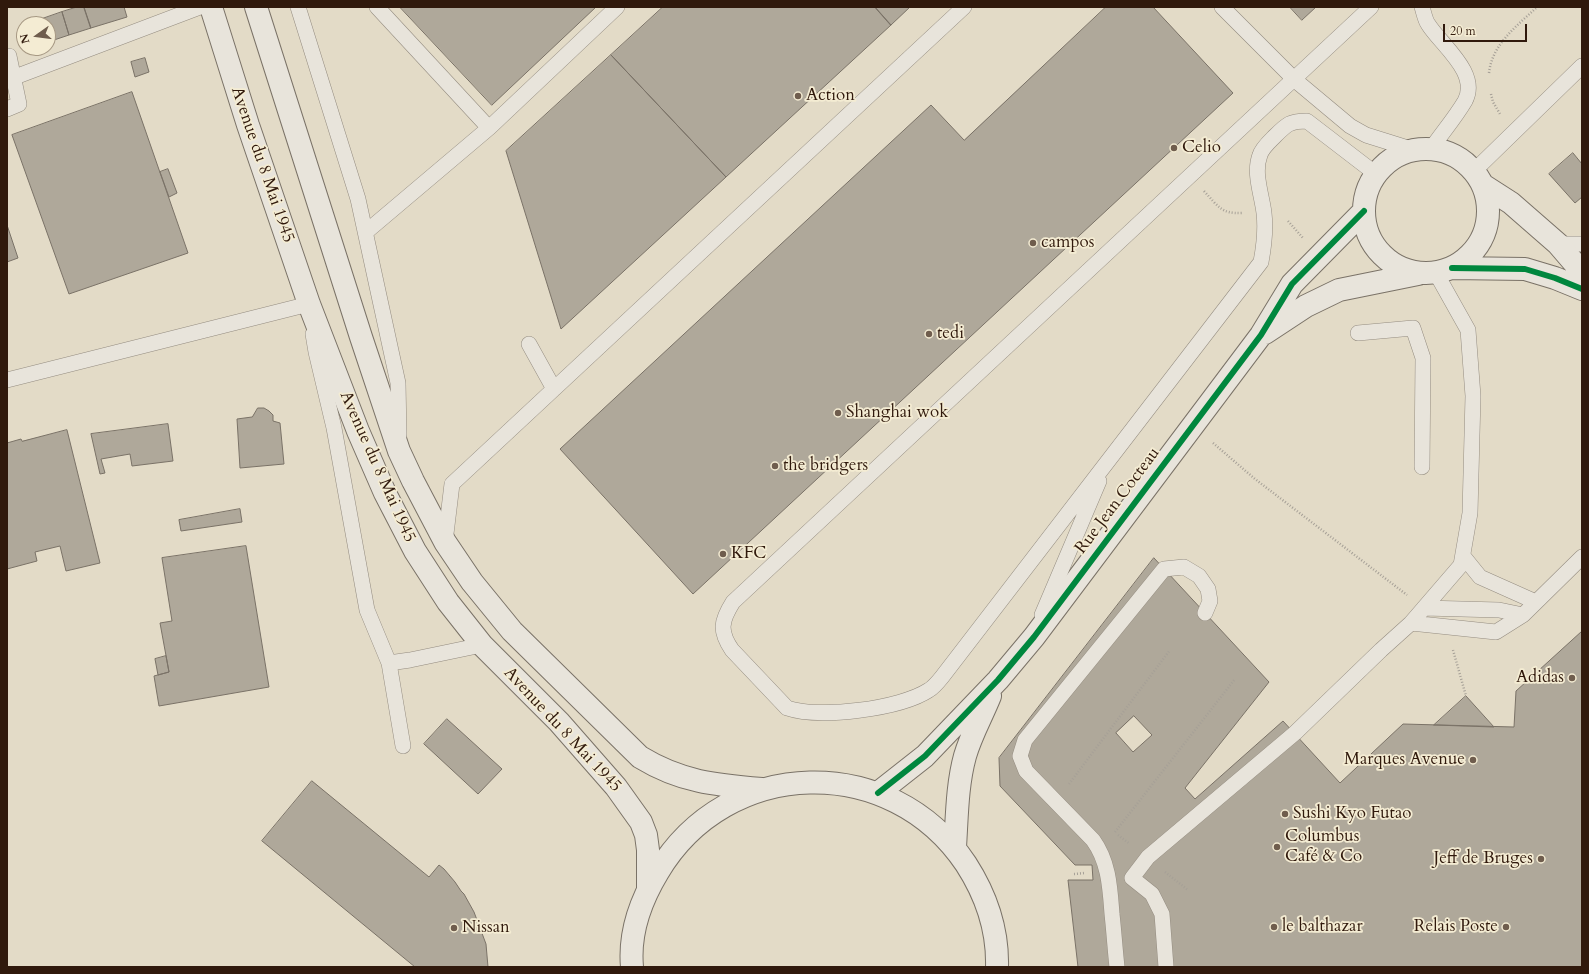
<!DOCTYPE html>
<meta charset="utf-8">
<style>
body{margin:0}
#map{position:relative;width:1589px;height:974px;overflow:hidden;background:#e3dbc7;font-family:Cardo,serif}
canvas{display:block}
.frame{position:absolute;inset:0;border:8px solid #30190c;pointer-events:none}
.north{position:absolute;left:16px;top:16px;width:40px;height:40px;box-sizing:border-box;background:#f4ecd3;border:1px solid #a69883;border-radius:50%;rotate:256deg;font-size:11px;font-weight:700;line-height:16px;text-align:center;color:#30190c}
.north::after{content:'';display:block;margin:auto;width:14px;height:18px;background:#6f5d4d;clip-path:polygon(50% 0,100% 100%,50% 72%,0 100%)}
.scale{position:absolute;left:1443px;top:24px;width:84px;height:18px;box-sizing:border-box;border:2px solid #30190c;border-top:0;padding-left:5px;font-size:12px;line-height:14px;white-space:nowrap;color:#30190c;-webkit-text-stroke:3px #f4ecd3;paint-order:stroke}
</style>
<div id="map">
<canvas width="1589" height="974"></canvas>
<div class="frame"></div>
<div class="north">N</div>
<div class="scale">20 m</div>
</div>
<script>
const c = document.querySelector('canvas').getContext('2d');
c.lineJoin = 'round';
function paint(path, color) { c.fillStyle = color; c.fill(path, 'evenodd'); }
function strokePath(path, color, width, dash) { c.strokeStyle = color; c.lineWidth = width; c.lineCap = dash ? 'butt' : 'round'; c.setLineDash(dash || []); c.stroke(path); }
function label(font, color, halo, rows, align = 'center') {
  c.font = font + ' Cardo,serif'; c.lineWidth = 3.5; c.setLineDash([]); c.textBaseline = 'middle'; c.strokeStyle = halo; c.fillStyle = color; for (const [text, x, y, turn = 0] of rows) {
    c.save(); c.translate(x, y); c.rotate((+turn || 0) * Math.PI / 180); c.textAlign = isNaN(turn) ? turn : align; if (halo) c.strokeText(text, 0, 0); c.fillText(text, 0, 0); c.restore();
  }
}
const building = new Path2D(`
 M77,7H84L91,28L69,35L62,12Z
 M84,7H124L127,17L91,28Z
 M400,7H596L492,105Z
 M663,7H875L891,25L726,177L611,55Z
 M875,7H910L891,25Z
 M1106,7H1153L1233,93L693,594L560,449L931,105L964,140Z
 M1290,7H1316L1302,20Z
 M62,12L69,35L48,42V24H27Z
 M611,55L726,177L561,329L506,151Z
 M145,58L149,72L135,77L131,62Z
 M132,92L188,253L69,294L12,135Z
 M1573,153L1582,164V197L1575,203L1549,174Z
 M168,169L177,193L169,197L160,172Z
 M7,225L18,258L7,262Z
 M258,408H264L269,411L273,415V421L280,423L284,464L240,468L237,419L252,417Z
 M168,424L173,461L132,466L130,454L101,459L105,473L100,474L91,434Z
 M67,430L100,563L66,571L60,546L35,552L37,561L7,569V443L21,439L22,441Z
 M240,509L242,522L181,531L179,520Z
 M246,546L269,687L159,706L154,676L169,672L160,623L172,621L162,558Z
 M1154,558L1269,682L1185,788L1195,799L1283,721L1340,783L1403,724L1514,727L1516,691L1582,631V967H1078L1068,880H1093L1092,865H1075L1000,786L999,758ZM1134,716L1152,735L1133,752L1116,733Z
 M166,656L169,672L158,675L155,659Z
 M1466,696L1494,727L1434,725Z
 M447,719L502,769L478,794L424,744Z
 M312,781L429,877L439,865L444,869L455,882L461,891L464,894L474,912L486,944L488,967H415L262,841Z`);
paint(building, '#afa89a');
strokePath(building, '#7a7267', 1);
const lane = new Path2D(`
 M298,7L358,199L398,383L399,436
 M377,7L489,128
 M1222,7L1295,80L1350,126L1366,135L1414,150
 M1371,7L733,602C721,621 719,631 732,650L787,708C819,719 900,709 929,690C934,687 938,682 942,677L1261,262C1264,246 1266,230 1264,213C1262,195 1253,173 1260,155C1262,148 1270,141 1275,136C1287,124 1290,121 1307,121L1376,174
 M1422,7C1424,13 1425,20 1428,24C1441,45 1480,73 1465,101C1455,118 1442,133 1431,149
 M7,56H9L19,104L7,109
 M15,77L200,7
 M1474,171L1582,66
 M366,232L489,128L617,7
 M1558,244H1582
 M1358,333L1413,328L1423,358L1422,467
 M313,334L316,352L334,428L367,610L389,663L403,746
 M529,344L554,389
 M7,380L309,304L310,312
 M445,542L452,484L964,7
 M1463,556L1480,577L1536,602
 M1424,608L1499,610L1523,615
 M1042,615L1099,481
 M1411,623L1461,565L1470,513L1473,396L1468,330L1436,273
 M389,663L410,660L482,645
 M1117,967C1115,949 1114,932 1112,914C1110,888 1109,862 1093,840L1026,771L1020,756L1025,740L1164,569L1184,567L1199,576L1208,589L1210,601L1205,613
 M1166,967L1162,914L1152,894L1132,878L1148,857L1295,733L1381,650L1411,623L1496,632L1523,615L1582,557`);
const secondary = new Path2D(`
 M211,7L248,125L309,304L358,431L385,493L415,551L448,602L482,645L559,722L616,787L641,822L646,835L648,850V889
 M256,7L361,337L399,451L413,481L445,542L472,582L512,631L640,757C681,782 715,785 762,789
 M1364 211a62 62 0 1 1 124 0a62 62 0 1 1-124 0Z
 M1483,185L1511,203L1558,244L1582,272
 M1452,268L1525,269L1555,278L1582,289
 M1265,333L1306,306L1339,290L1418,274
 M878,793L925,756L998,680L1034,637L1261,335L1292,284L1364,211
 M955,847C957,817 957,785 965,756C971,735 982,716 990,696
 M632,967C629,934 641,900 658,872C727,756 891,752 966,864C986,895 998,931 997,967`);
strokePath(lane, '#948c80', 16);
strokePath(secondary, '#7a7267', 24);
strokePath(new Path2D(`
 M1489,73C1492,44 1517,26 1537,7
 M1491,94L1493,102L1500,114
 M1204,191C1218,206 1221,214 1242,213
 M1288,221L1303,238
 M1213,443L1255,479L1407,595
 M1453,650L1466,696
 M1069,784L1170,650
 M1115,832L1235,679
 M1118,835L1130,844
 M1165,872L1188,890
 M1074,874L1085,873`), '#a6a097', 2.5, [1, 2]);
strokePath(lane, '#e8e4db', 15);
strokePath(secondary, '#e8e4db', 22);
strokePath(new Path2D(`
 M1452,268L1525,269L1555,278L1582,289
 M878,793L925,756L998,680L1034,637L1261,335L1292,284L1364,211`), '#00873e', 6);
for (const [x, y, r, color] of [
 [798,96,4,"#6f5d4d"],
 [1174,148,4,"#6f5d4d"],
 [1033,243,4,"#6f5d4d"],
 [929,334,4,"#6f5d4d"],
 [838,413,4,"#6f5d4d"],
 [775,466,4,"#6f5d4d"],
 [723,554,4,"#6f5d4d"],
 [1572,678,4,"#6f5d4d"],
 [1473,760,4,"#6f5d4d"],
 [1285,814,4,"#6f5d4d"],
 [1277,847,4,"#6f5d4d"],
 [1541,859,4,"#6f5d4d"],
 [1274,927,4,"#6f5d4d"],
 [1506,927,4,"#6f5d4d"],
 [454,928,4,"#6f5d4d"]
]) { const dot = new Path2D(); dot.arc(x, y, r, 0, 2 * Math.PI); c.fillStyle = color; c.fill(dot); strokePath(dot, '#f4ecd3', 1.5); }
label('17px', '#30190c', '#f4ecd3', [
 ["Action",806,96],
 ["Celio",1182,148],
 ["campos",1041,243],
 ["tedi",937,334],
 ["Shanghai wok",846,413],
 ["the bridgers",783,466],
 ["KFC",731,554],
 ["Adidas",1564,678,"right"],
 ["Marques Avenue",1465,760,"right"],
 ["Sushi Kyo Futao",1293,814],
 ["Columbus",1285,837],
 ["Café & Co",1285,857],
 ["Jeff de Bruges",1533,859,"right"],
 ["le balthazar",1282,927],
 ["Relais Poste",1498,927,"right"],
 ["Nissan",462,928]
], 'left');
label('17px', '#30190c', '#f4ecd3', [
 ["Avenue du 8 Mai 1945",262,165,71],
 ["Avenue du 8 Mai 1945",377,467,66],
 ["Rue Jean Cocteau",1118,501,-53],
 ["Avenue du 8 Mai 1945",562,730,47]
]);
</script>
